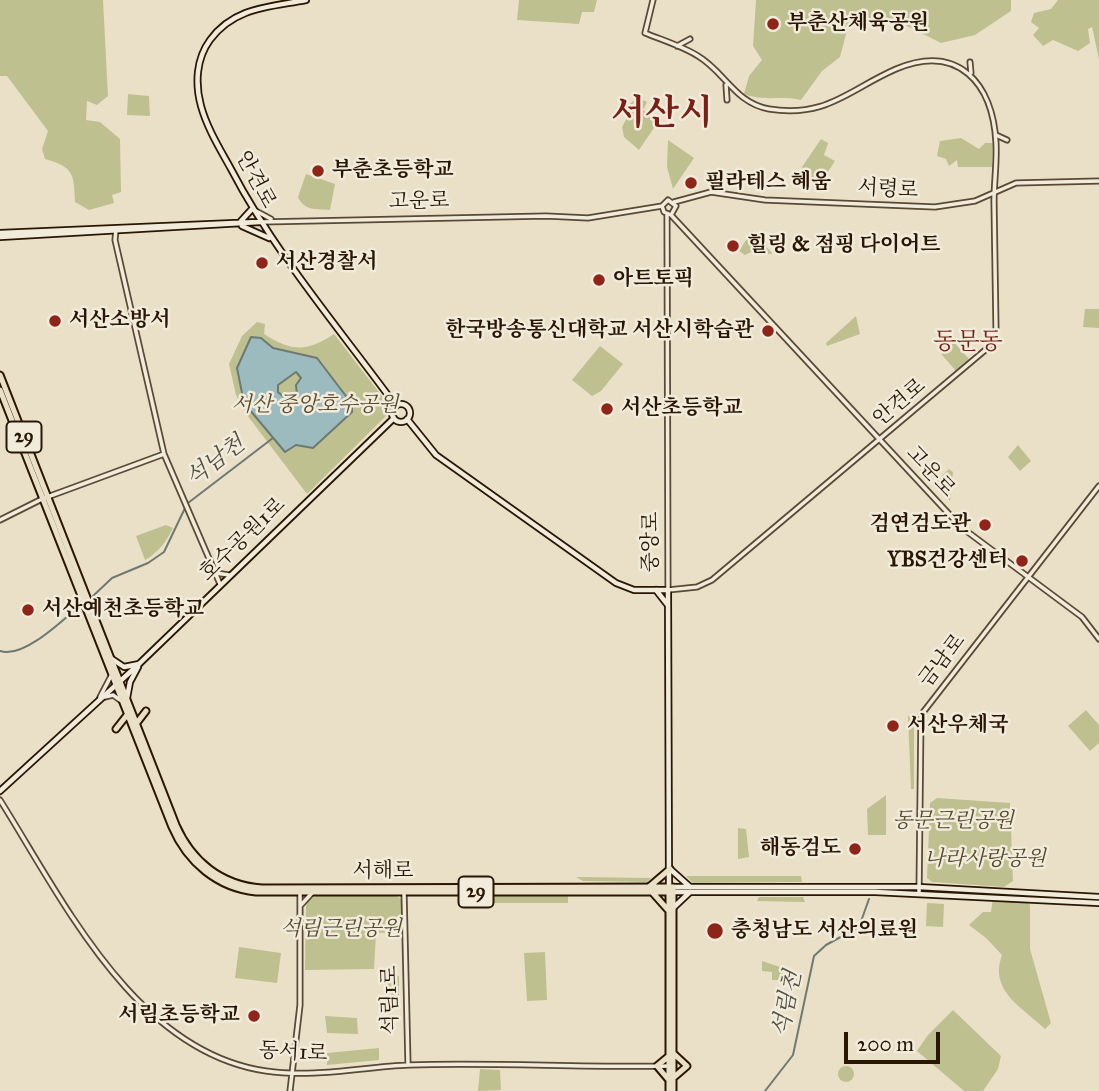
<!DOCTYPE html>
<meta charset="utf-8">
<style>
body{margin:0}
#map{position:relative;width:1099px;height:1091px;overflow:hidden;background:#eae0c7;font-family:"IM FELL Great Primer",serif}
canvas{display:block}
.scale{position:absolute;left:844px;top:1032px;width:96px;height:32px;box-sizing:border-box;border:4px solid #2a1703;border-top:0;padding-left:9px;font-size:21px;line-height:24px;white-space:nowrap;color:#2a1703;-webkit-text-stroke:5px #f1ebdb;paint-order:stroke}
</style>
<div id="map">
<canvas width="1099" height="1091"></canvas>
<div class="scale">200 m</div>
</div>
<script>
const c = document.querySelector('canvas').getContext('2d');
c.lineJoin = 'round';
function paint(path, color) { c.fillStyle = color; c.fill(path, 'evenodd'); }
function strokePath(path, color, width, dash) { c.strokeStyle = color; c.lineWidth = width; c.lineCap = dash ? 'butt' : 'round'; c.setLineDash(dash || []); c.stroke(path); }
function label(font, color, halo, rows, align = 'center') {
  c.font = font + ' "IM FELL Great Primer","Noto Serif KR",serif'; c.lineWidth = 5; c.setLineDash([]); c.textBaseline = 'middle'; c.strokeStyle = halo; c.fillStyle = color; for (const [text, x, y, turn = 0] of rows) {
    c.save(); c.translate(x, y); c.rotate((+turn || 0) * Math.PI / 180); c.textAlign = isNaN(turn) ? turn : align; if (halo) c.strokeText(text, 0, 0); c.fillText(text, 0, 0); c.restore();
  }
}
paint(new Path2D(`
 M0,0H103L108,96L97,105L87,101L86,120L100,122L120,139L121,192L112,195L114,203L89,210L75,202C74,174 74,167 45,159L42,149L48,131L7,76H0Z
 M519,0H597L594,12H582L579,24L517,20Z
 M756,0H1011V11L975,35L941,43L901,23L871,22L851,15L840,57L822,71L801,100C779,95 766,102 744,94L749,76L762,60L753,46Z
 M1058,0H1099V59L1092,27L1088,29L1090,43L1078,51L1053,40L1043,46L1033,35L1039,28L1031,22L1034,13L1051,9Z
 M128,94L149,96L150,116L127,115Z
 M637,97L647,102L643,110L658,122L639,150L624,137L622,127L629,114V105Z
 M961,138L979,149L985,143H993L992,167H958L957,160L949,166L946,159L937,156L940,141Z
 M821,139L828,143L824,155L835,161L818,187L802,167Z
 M668,140L694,158L673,189L667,167Z
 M306,174L335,184L330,210C317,209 304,211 298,197Z
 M752,231L772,253L771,254L751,252L745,255L739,251Z
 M1085,309H1099V328L1083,327Z
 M856,316L860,334L827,346L826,343Z
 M257,322L265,324L264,334C293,352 306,352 334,334L388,404L386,416L307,494L247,415L236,395L229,364L242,336Z
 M947,340H952L969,359L956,371L942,355L941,348Z
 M600,346L623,364L601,391L592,396L572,380Z
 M1018,445L1031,461L1020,471L1008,457Z
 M949,469L953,472L950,501L934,483Z
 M166,525L173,528C166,542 159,552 145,560L136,536Z
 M1086,710L1099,725V743L1090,751L1068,726Z
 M908,716H914V789H911Z
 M886,795V835H868L867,809Z
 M937,798L1010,803L1013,881L1004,887L932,882L927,878L930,803Z
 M738,828L746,829L749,857L738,859Z
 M686,876H801L802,882L693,883Z
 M576,877L651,878L647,882L583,881Z
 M319,895L396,896L401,899L402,932L376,933L374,969L305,970L306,906L308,899Z
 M488,896H568V903H488Z
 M759,897H803L805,902L757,901Z
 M993,898L1026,900L1030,905V949L1051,1023L1045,1029C1021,1006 989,991 1002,955L986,938L969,925L983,912H991Z
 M927,903L944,904L943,927L926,926Z
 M239,947L281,953L277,983L235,978Z
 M545,952L547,1000L527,1001L524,953Z
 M762,961L798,973L795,986L786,980H772V972L762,971Z
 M399,976V998L393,997L379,977Z
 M953,1010L1001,1056L998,1069L983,1091H964L917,1051L928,1035Z
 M325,1016L357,1018L358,1034L327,1033Z
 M379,1048V1060L327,1065V1053Z
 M838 1074a8 8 0 1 1 16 0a8 8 0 1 1-16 0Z
 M480,1069L500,1070L501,1090L478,1091Z`), '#bfc090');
const water = new Path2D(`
 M251,337L261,338L273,348L317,358L352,404V412L313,448L296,445L285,452L244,403L237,368ZM296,372L301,378L296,385L297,396L286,399L278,392V385Z`);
paint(water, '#9bbbbe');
strokePath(water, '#6e7973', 2);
strokePath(new Path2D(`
 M188,503L273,438
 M93,596L112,578L148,563L164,552L185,508
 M0,651C22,659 61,622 78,607
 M765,1091L793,1055L814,956L826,945L859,927L869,899`), '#6e7973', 2);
const tertiary = new Path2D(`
 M653,0L645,33C662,40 682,46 698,56C725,72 735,103 769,109C827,118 848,90 896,69C958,43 993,83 996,143C997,163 994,182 994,202C995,244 995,287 996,329L990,346L712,580L697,587L668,590L667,215
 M677,46L690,39
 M970,62L971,73
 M726,85L727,100
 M996,135L1007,140
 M674,202L711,192L765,200L935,207L975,201L1016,183L1099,181
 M256,211L271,219
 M671,215L676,206L668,200L662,206L664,212L671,215L961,527L1082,617L1099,639
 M262,222L546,216L588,218L662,206
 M116,229L115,240L164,454L220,584
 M0,520L42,499L164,454
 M216,573L229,575
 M100,697L111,676
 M105,697L113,695L120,700
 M0,800C63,900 135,1052 266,1071C314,1078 362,1067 409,1065C495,1062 582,1068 669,1066
 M404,892L408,1065
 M919,893L921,715L1099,486
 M301,905L312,893
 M290,1091L300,1005V891`);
const secondary = new Path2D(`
 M306,0C270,7 234,7 210,40C196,59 195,84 201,106C207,128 220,149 231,169C276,255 339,328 396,406
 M241,221L252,209
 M242,226L269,238
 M0,233L258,222
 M0,237L260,222
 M392 413a9 9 0 1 1 18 0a9 9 0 1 1-18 0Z
 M407,419L436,455L616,583L634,590H668L669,887
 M656,590L667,604
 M112,659L124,667L139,664
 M127,698L130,682L138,667
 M0,791L140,663L394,418
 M670,869L689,886
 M673,887H919L1099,897
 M673,892H875L1099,903
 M673,908L690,892`);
const primary = new Path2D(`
 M0,375L176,825C192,861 221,885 262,888L673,887V1091
 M0,390L172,827C187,862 217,888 256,892H673
 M136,724L146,711
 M116,729L127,715
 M649,887L670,869
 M652,892L669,911
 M673,1053L687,1066L673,1078
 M668,1079L657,1066L669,1056
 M669,1091V891`);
strokePath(tertiary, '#5a4934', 7);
strokePath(secondary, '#2a1703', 8);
strokePath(primary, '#2a1703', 9);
strokePath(tertiary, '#f1ebdb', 3.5);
strokePath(secondary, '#f1ebdb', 4.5);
strokePath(primary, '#eae0c7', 5);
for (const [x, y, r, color] of [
 [773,24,7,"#8f2418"],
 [318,171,7,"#8f2418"],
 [691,183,7,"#8f2418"],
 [733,246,7,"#8f2418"],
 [262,263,7,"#8f2418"],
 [599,280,7,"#8f2418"],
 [55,321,7,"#8f2418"],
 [768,331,7,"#8f2418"],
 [607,409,7,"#8f2418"],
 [985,525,7,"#8f2418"],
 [1022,561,7,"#8f2418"],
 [28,610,7,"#8f2418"],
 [893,726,7,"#8f2418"],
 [855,849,7,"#8f2418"],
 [715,931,9,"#8f2418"],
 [254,1016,7,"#8f2418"]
]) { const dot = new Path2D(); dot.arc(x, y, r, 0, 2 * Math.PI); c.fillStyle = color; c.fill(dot); strokePath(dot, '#f1ebdb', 2.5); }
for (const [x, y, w] of [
 [24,437,35],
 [476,892,35]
]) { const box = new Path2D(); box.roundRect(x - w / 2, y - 15.5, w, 31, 5); c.fillStyle = '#f1ebdb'; c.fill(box); strokePath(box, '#2a1703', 2); }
label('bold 19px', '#2a1703', null, [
 ["29",24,437],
 ["29",476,892]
]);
label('bold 21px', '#2a1703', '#f1ebdb', [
 ["부춘산체육공원",787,24],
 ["부춘초등학교",332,171],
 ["필라테스 혜움",705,183],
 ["힐링 & 점핑 다이어트",747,246],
 ["서산경찰서",276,263],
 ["아트토픽",613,280],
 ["서산소방서",69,321],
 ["한국방송통신대학교 서산시학습관",754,331,"right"],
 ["서산초등학교",621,409],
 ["검연검도관",971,525,"right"],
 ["YBS건강센터",1008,561,"right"],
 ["서산예천초등학교",42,610],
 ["서산우체국",907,726],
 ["해동검도",841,849,"right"],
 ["충청남도 서산의료원",731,931],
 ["서림초등학교",240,1016,"right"]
], 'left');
label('21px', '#2a1703', '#f1ebdb', [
 ["안견로",255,180,62],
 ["서령로",888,190,3],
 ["고운로",419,202,-1],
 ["안견로",900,403,-40],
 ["고운로",930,472,47],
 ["호수공원1로",243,540,-44],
 ["중앙로",652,542,-90],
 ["금남로",943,661,-52],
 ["서해로",383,872],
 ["석림1로",391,1000,-91],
 ["동서1로",293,1053,3]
]);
label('italic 21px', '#574a2d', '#f1ebdb', [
 ["서산 중앙호수공원",315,406],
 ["동문근린공원",953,822],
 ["나라사랑공원",985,860],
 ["석림근린공원",341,930]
]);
label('italic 23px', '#525044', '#f1ebdb', [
 ["석남천",216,462,-37],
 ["석림천",788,1004,-78]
]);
label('24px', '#7a1f14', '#f1ebdb', [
 ["동문동",968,343]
]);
label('bold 35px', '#7a1f14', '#f1ebdb', [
 ["서산시",662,115]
]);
</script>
